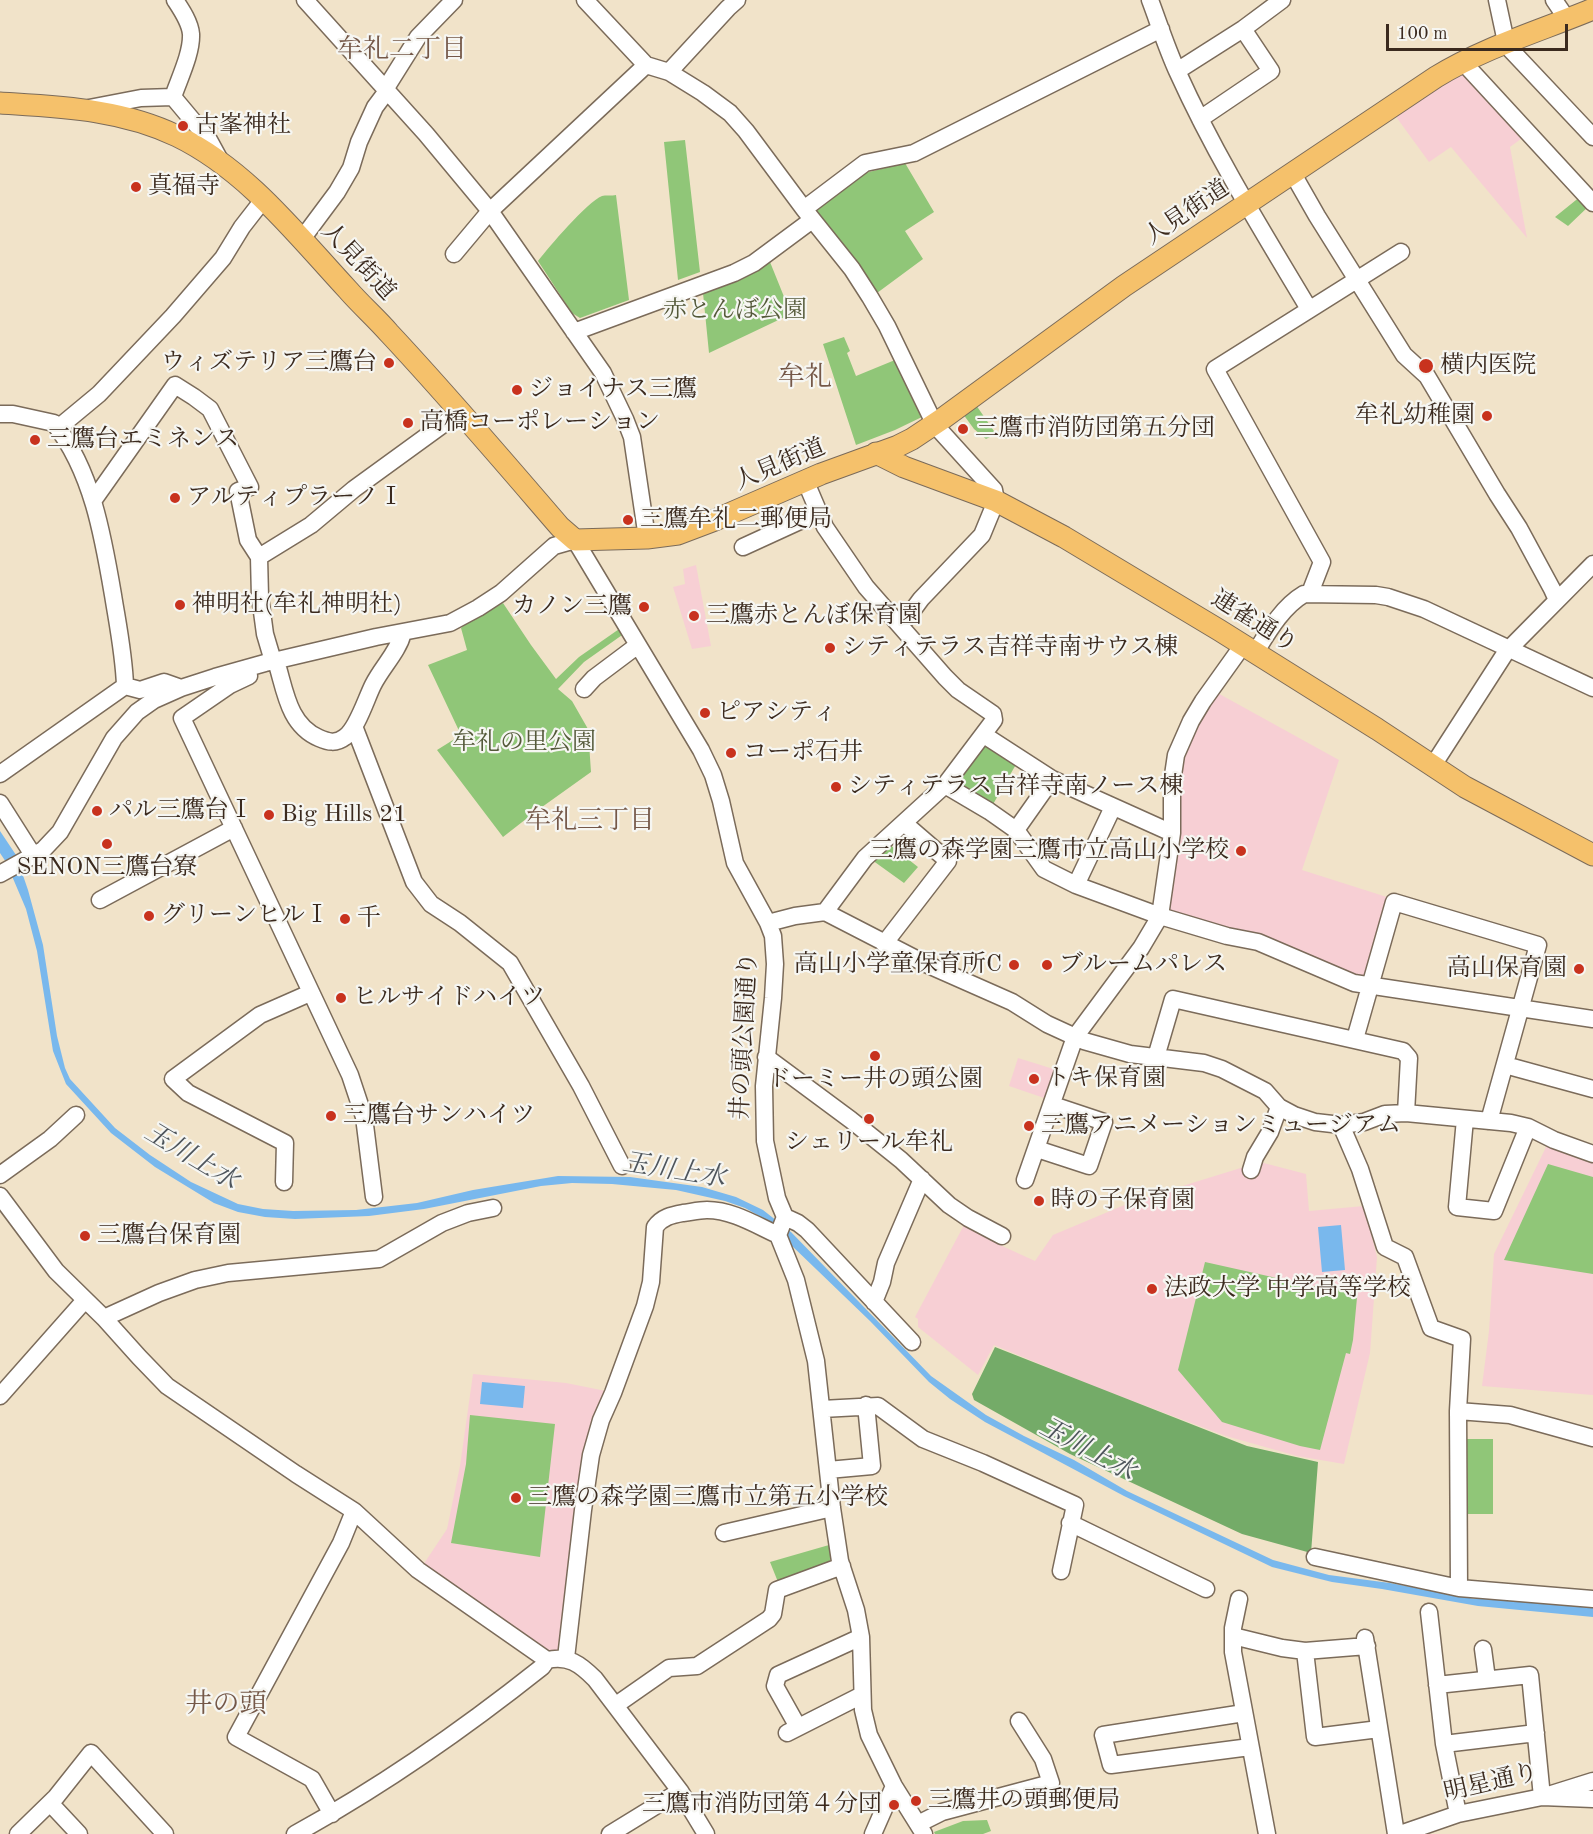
<!DOCTYPE html>
<meta charset="utf-8">
<style>
body{margin:0}
#map{position:relative;width:1593px;height:1834px;overflow:hidden;background:#f1e3c9;font-family:"Old Standard TT",serif}
canvas{display:block}
.scale{position:absolute;left:1386px;top:24px;width:182px;height:27px;box-sizing:border-box;border:3px solid #3b2a1e;border-top:0;padding-left:8px;font-size:18px;line-height:21px;white-space:nowrap;color:#3b2a1e;-webkit-text-stroke:4px #f6f6f2;paint-order:stroke}
</style>
<div id="map">
<canvas width="1593" height="1834"></canvas>
<div class="scale">100 m</div>
</div>
<script>
const c = document.querySelector('canvas').getContext('2d');
c.lineJoin = 'round';
function paint(path, color) { c.fillStyle = color; c.fill(path, 'evenodd'); }
function strokePath(path, color, width, dash) { c.strokeStyle = color; c.lineWidth = width; c.lineCap = dash ? 'butt' : 'round'; c.setLineDash(dash || []); c.stroke(path); }
function label(font, color, halo, rows, align = 'center') {
  c.font = font + ' "Old Standard TT","Noto Serif JP",serif'; c.lineWidth = 4.5; c.setLineDash([]); c.textBaseline = 'middle'; c.strokeStyle = halo; c.fillStyle = color; for (const [text, x, y, turn = 0] of rows) {
    c.save(); c.translate(x, y); c.rotate((+turn || 0) * Math.PI / 180); c.textAlign = isNaN(turn) ? turn : align; if (halo) c.strokeText(text, 0, 0); c.fillText(text, 0, 0); c.restore();
  }
}
paint(new Path2D(`
 M1464,68L1525,136L1510,147L1527,238L1451,147L1429,162L1394,114Z
 M696,565L711,646L692,649L673,587L685,584L683,569Z
 M1214,691L1339,760L1302,870L1390,898L1364,978L1235,932L1168,912L1179,760Z
 M1018,1058L1060,1071L1050,1100L1009,1086Z
 M1547,1145L1593,1162V1395L1482,1386L1489,1331L1494,1254Z
 M1260,1162L1306,1174L1309,1211L1364,1206L1377,1257L1370,1353L1344,1464L1297,1456L1226,1436L1098,1388L994,1345L978,1375L918,1327V1319L915,1317L964,1225L1000,1245L1035,1261L1053,1235L1134,1201Z
 M473,1374L566,1383L606,1391L561,1653L544,1651L423,1565L447,1529L460,1466Z`), '#f7cfd4');
paint(new Path2D(`
 M685,140L700,272L678,280L664,142Z
 M905,163L934,212L905,231L923,259L877,293L814,211L865,173Z
 M616,195L629,300L580,318L572,313L538,261C549,247 587,202 602,196C605,195 612,196 616,195Z
 M1581,196L1590,205L1568,226L1555,217Z
 M770,262L791,314L709,353L703,293L730,284Z
 M844,337L850,351L847,353L856,376L895,360L924,416L895,430L856,445L823,344Z
 M976,405L996,434L986,439L974,429L963,414Z
 M503,603L531,645L556,679L579,657L622,627L625,633L584,662L558,689L572,701L588,729L591,772L535,812L503,837L437,750L461,735L428,665L467,650L461,628L466,624Z
 M984,743L1018,761L992,806L958,788V783Z
 M889,844L918,867L904,883L872,860Z
 M1548,1164L1593,1177V1274L1504,1260Z
 M1205,1262L1326,1289L1358,1287L1353,1340L1350,1354L1346,1353L1320,1450L1300,1446L1222,1422L1178,1370Z
 M470,1415L555,1424L540,1557L451,1543L466,1464Z
 M1460,1439H1493V1514H1460Z
 M829,1545L831,1559L828,1563L778,1582L770,1562Z
 M987,1820L991,1831L983,1834H935L934,1832L963,1821Z`), '#90c678');
paint(new Path2D(`
 M995,1347L1247,1446L1318,1462L1311,1553L1242,1534L1070,1454L974,1400L972,1394Z`), '#74ab68');
paint(new Path2D(`
 M0,831L16,855L28,890L43,945L57,1036L65,1068L70,1079L115,1128L150,1155L191,1182L238,1204L263,1209L293,1211L356,1210L417,1203L473,1190L558,1176L630,1177L702,1187L736,1197L763,1210L791,1232L931,1376L986,1415L1024,1436L1074,1460L1127,1491L1273,1560L1329,1575L1390,1583L1475,1599L1483,1597L1513,1601L1593,1608V1617L1478,1606L1382,1589L1332,1582L1272,1567L1124,1496L985,1422L950,1399L929,1382L870,1321L763,1218L745,1208L725,1201L676,1190L612,1184L572,1183L541,1186L424,1209L369,1216L295,1219L265,1217L238,1212L214,1203L155,1167L111,1133L66,1084L53,1051L37,951L26,909L6,862L0,853Z
 M1341,1225L1345,1270L1322,1272L1318,1227Z
 M482,1382L525,1386L523,1408L480,1404Z`), '#79b8ed');
const minor = new Path2D(`
 M305,0L426,134L490,211L603,373L625,419L632,437L647,538
 M585,0L646,65L669,72L703,93L730,113L746,131L804,209L852,269L870,297L887,326L935,425L994,490L996,501L982,535L921,599L907,618
 M1150,0C1159,24 1167,49 1178,73C1215,155 1263,232 1309,309
 M1497,0L1506,42L1509,48L1593,137
 M1554,0L1567,19
 M1462,61L1593,203
 M1177,71L1243,29L1282,0
 M669,72L728,8L737,0
 M386,88L418,37L454,0
 M173,97C179,79 192,53 191,34C190,22 181,9 175,0
 M89,108L141,98L173,97L209,140L221,162
 M1200,119L1271,71L1243,29
 M1293,174L1317,216L1404,355L1427,376L1497,494L1519,528L1552,589L1557,600
 M804,209L865,163L914,153L1161,29
 M302,239L337,192L351,168L359,142L375,107L387,91
 M454,254L490,211L646,65
 M574,332L734,273L754,263L812,220
 M0,414H13L54,423C92,471 103,536 113,595C118,626 124,655 125,686L140,690L164,682L181,688
 M58,428L99,394L173,316L223,258L242,227L263,200
 M805,480L825,527L866,587L945,677L958,690L993,714L994,720L945,785L989,811L1016,830L1044,869L1076,885L1160,916L1227,936L1258,942L1354,983L1593,1019
 M93,501L175,385L194,397L210,409L250,487L238,491L248,540L259,557L260,597L265,634L273,661
 M743,547L815,514
 M259,557L311,525L354,489L460,412
 M1310,593L1322,562L1215,369L1401,252
 M1255,653C1268,632 1282,607 1304,594L1376,595L1388,597L1424,609L1593,688
 M276,661C285,689 288,725 319,738C328,742 336,744 345,737C357,729 366,699 373,685C382,667 398,652 403,633
 M249,676L230,685L182,718L350,1075L364,1117L374,1197
 M584,689L594,678L638,645
 M354,726L414,882L431,904L460,923L510,963L581,1086L622,1166
 M984,735L1052,779L1172,833
 M1432,767L1506,652L1593,564
 M0,774L125,686
 M0,803L33,855
 M1016,830L1052,779
 M0,874L43,850L60,832L114,738L137,712L154,700L181,688L215,677L265,663L376,637L450,623L478,608L501,593L554,546L575,540L701,750L713,775L721,801L735,863L768,923L773,936L775,964L773,998L764,1086L765,1141L777,1198L785,1217L778,1235L796,1280L816,1361L832,1508L840,1561L856,1610L861,1637L863,1710L869,1735L894,1786L924,1834
 M1076,885L1113,807
 M100,900L234,828
 M825,912L926,964L1012,1002L1047,1024L1084,1041L1130,1054L1204,1063L1222,1069L1265,1091L1279,1107L1294,1115L1315,1122L1341,1125L1364,1122L1385,1114L1406,1113
 M768,923L795,916L825,912L865,858L945,785
 M884,944L948,861L904,823
 M1355,1039L1394,902L1538,945L1489,1121
 M766,1057L851,1120L901,1160L949,1205L968,1218L1002,1236
 M1156,1057L1173,999L1403,1051L1409,1058L1406,1113L1511,1123L1528,1127L1554,1140L1593,1154
 M1505,1065L1593,1089
 M1465,1119L1457,1207L1494,1211L1528,1127
 M1341,1125L1360,1169L1385,1247L1405,1257L1431,1328L1462,1339L1458,1411L1459,1588
 M1037,1149L1089,1166L1104,1122L1053,1105
 M1251,1170L1255,1157L1270,1132L1279,1107
 M0,1175L50,1139L76,1115
 M1025,1180L1075,1037L1141,948L1160,916L1172,833V782L1176,755L1191,721L1203,701L1243,645
 M284,1182L285,1143L188,1093L173,1079L260,1015L310,993
 M0,1196L56,1271L104,1318L139,1357L167,1386L296,1474L354,1511L418,1570L547,1660
 M785,1217L798,1223L807,1230L912,1342
 M874,1302L882,1282L886,1263L922,1179
 M104,1318L159,1293L195,1280L228,1273L379,1259L442,1223L468,1213L493,1208
 M0,1396L85,1300
 M822,1409L878,1406L923,1439L983,1463L1075,1505L1061,1571
 M1458,1411L1510,1415L1593,1438
 M828,1470L872,1466L866,1405
 M1070,1523L1206,1589
 M724,1533L832,1508
 M1315,1557L1459,1588L1593,1599
 M1239,1599L1233,1628V1652L1267,1834
 M1429,1612L1444,1744L1458,1814
 M1233,1636L1282,1648L1305,1651L1367,1646
 M1365,1638L1396,1834
 M1483,1649L1487,1679
 M1305,1651L1315,1737L1379,1729
 M566,1658L583,1510L591,1455L601,1420L613,1393L645,1306L651,1282L655,1227C662,1217 672,1215 683,1213C691,1212 699,1210 707,1210C732,1210 756,1225 778,1235
 M1437,1685L1530,1675L1542,1797L1593,1799
 M616,1705L669,1668L697,1666L769,1619L773,1614L777,1590L842,1566
 M1244,1713L1103,1735L1111,1765L1250,1747
 M798,1727L775,1686L778,1675L861,1637
 M787,1733L862,1695
 M1444,1744L1536,1733
 M50,1803L79,1834
 M332,1814L312,1779L236,1737L341,1543L354,1511
 M918,1824L942,1812L1051,1783L1043,1759L1019,1721
 M18,1834L56,1797L91,1753L165,1834
 M295,1834C383,1786 464,1729 542,1667L547,1660C568,1655 580,1664 595,1679L680,1791L706,1834
 M610,1834L680,1791
 M873,1834L894,1786
 M1400,1834L1458,1814L1542,1797L1593,1781`);
const major = new Path2D(`
 M0,103C61,107 121,109 177,136C247,170 296,234 348,290C361,305 376,318 389,333C448,396 504,462 560,527L575,540L647,538L678,534L715,520L821,474L898,446L912,439L942,419L1124,286L1436,77C1485,47 1540,31 1593,9
 M876,453L904,467L996,501L1064,537L1219,630L1377,729L1465,787L1593,855`);
strokePath(minor, '#7b6b5a', 19);
strokePath(major, '#7b6b5a', 23);
strokePath(minor, '#fff', 16);
strokePath(major, '#f5c16b', 21);
for (const [x, y, r, color] of [
 [183,126,6,"#c8321e"],
 [136,187,6,"#c8321e"],
 [389,363,6,"#c8321e"],
 [1426,366,8,"#c8321e"],
 [517,390,6,"#c8321e"],
 [1487,416,6,"#c8321e"],
 [408,423,6,"#c8321e"],
 [963,429,6,"#c8321e"],
 [35,440,6,"#c8321e"],
 [175,498,6,"#c8321e"],
 [628,520,6,"#c8321e"],
 [180,605,6,"#c8321e"],
 [644,607,6,"#c8321e"],
 [694,616,6,"#c8321e"],
 [830,648,6,"#c8321e"],
 [705,713,6,"#c8321e"],
 [731,753,6,"#c8321e"],
 [836,787,6,"#c8321e"],
 [97,811,6,"#c8321e"],
 [269,815,6,"#c8321e"],
 [107,844,6,"#c8321e"],
 [1241,851,6,"#c8321e"],
 [149,916,6,"#c8321e"],
 [345,919,6,"#c8321e"],
 [1014,965,6,"#c8321e"],
 [1047,965,6,"#c8321e"],
 [1579,969,6,"#c8321e"],
 [341,998,6,"#c8321e"],
 [875,1056,6,"#c8321e"],
 [1034,1079,6,"#c8321e"],
 [331,1116,6,"#c8321e"],
 [869,1119,6,"#c8321e"],
 [1029,1126,6,"#c8321e"],
 [1039,1201,6,"#c8321e"],
 [85,1236,6,"#c8321e"],
 [1152,1289,6,"#c8321e"],
 [516,1498,6,"#c8321e"],
 [916,1801,6,"#c8321e"],
 [894,1805,6,"#c8321e"]
]) { const dot = new Path2D(); dot.arc(x, y, r, 0, 2 * Math.PI); c.fillStyle = color; c.fill(dot); strokePath(dot, '#f6f6f2', 2); }
label('24px', '#3b2a1e', '#f6f6f2', [
 ["古峯神社",195,126],
 ["真福寺",148,187],
 ["ウィズテリア三鷹台",377,363,"right"],
 ["横内医院",1440,366],
 ["ジョイナス三鷹",529,390],
 ["牟礼幼稚園",1475,416,"right"],
 ["高橋コーポレーション",420,423],
 ["三鷹市消防団第五分団",975,429],
 ["三鷹台エミネンス",47,440],
 ["アルティプラーノⅠ",187,498],
 ["三鷹牟礼二郵便局",640,520],
 ["神明社(牟礼神明社)",192,605],
 ["カノン三鷹",632,607,"right"],
 ["三鷹赤とんぼ保育園",706,616],
 ["シティテラス吉祥寺南サウス棟",842,648],
 ["ピアシティ",717,713],
 ["コーポ石井",743,753],
 ["シティテラス吉祥寺南ノース棟",848,787],
 ["パル三鷹台Ⅰ",109,811],
 ["Big Hills 21",281,815],
 ["三鷹の森学園三鷹市立高山小学校",1229,851,"right"],
 ["SENON三鷹台寮",107,868,"center"],
 ["グリーンヒルⅠ",161,916],
 ["千",357,919],
 ["高山小学童保育所C",1002,965,"right"],
 ["ブルームパレス",1059,965],
 ["高山保育園",1567,969,"right"],
 ["ヒルサイドハイツ",353,998],
 ["トキ保育園",1046,1079],
 ["ドーミー井の頭公園",875,1080,"center"],
 ["三鷹台サンハイツ",343,1116],
 ["三鷹アニメーションミュージアム",1041,1126],
 ["シェリール牟礼",869,1143,"center"],
 ["時の子保育園",1051,1201],
 ["三鷹台保育園",97,1236],
 ["法政大学 中学高等学校",1164,1289],
 ["三鷹の森学園三鷹市立第五小学校",528,1498],
 ["三鷹井の頭郵便局",928,1801],
 ["三鷹市消防団第４分団",882,1805,"right"]
], 'left');
label('24px', '#3b2a1e', '#f6f6f2', [
 ["人見街道",1187,213,-34],
 ["人見街道",358,262,47],
 ["人見街道",780,465,-23],
 ["連雀通り",1254,622,32],
 ["井の頭公園通り",745,1036,-87],
 ["明星通り",1491,1783,-13]
]);
label('24px', '#545939', '#f6f6f2', [
 ["赤とんぼ公園",735,311],
 ["牟礼の里公園",524,743]
]);
label('26px', '#755848', '#f6f6f2', [
 ["牟礼二丁目",402,50],
 ["牟礼三丁目",590,821]
]);
label('italic 26px', '#4e555c', '#f6f6f2', [
 ["玉川上水",191,1157,31],
 ["玉川上水",674,1171,9],
 ["玉川上水",1087,1450,28]
]);
label('27px', '#755848', '#f6f6f2', [
 ["牟礼",805,378],
 ["井の頭",226,1705]
]);
</script>
